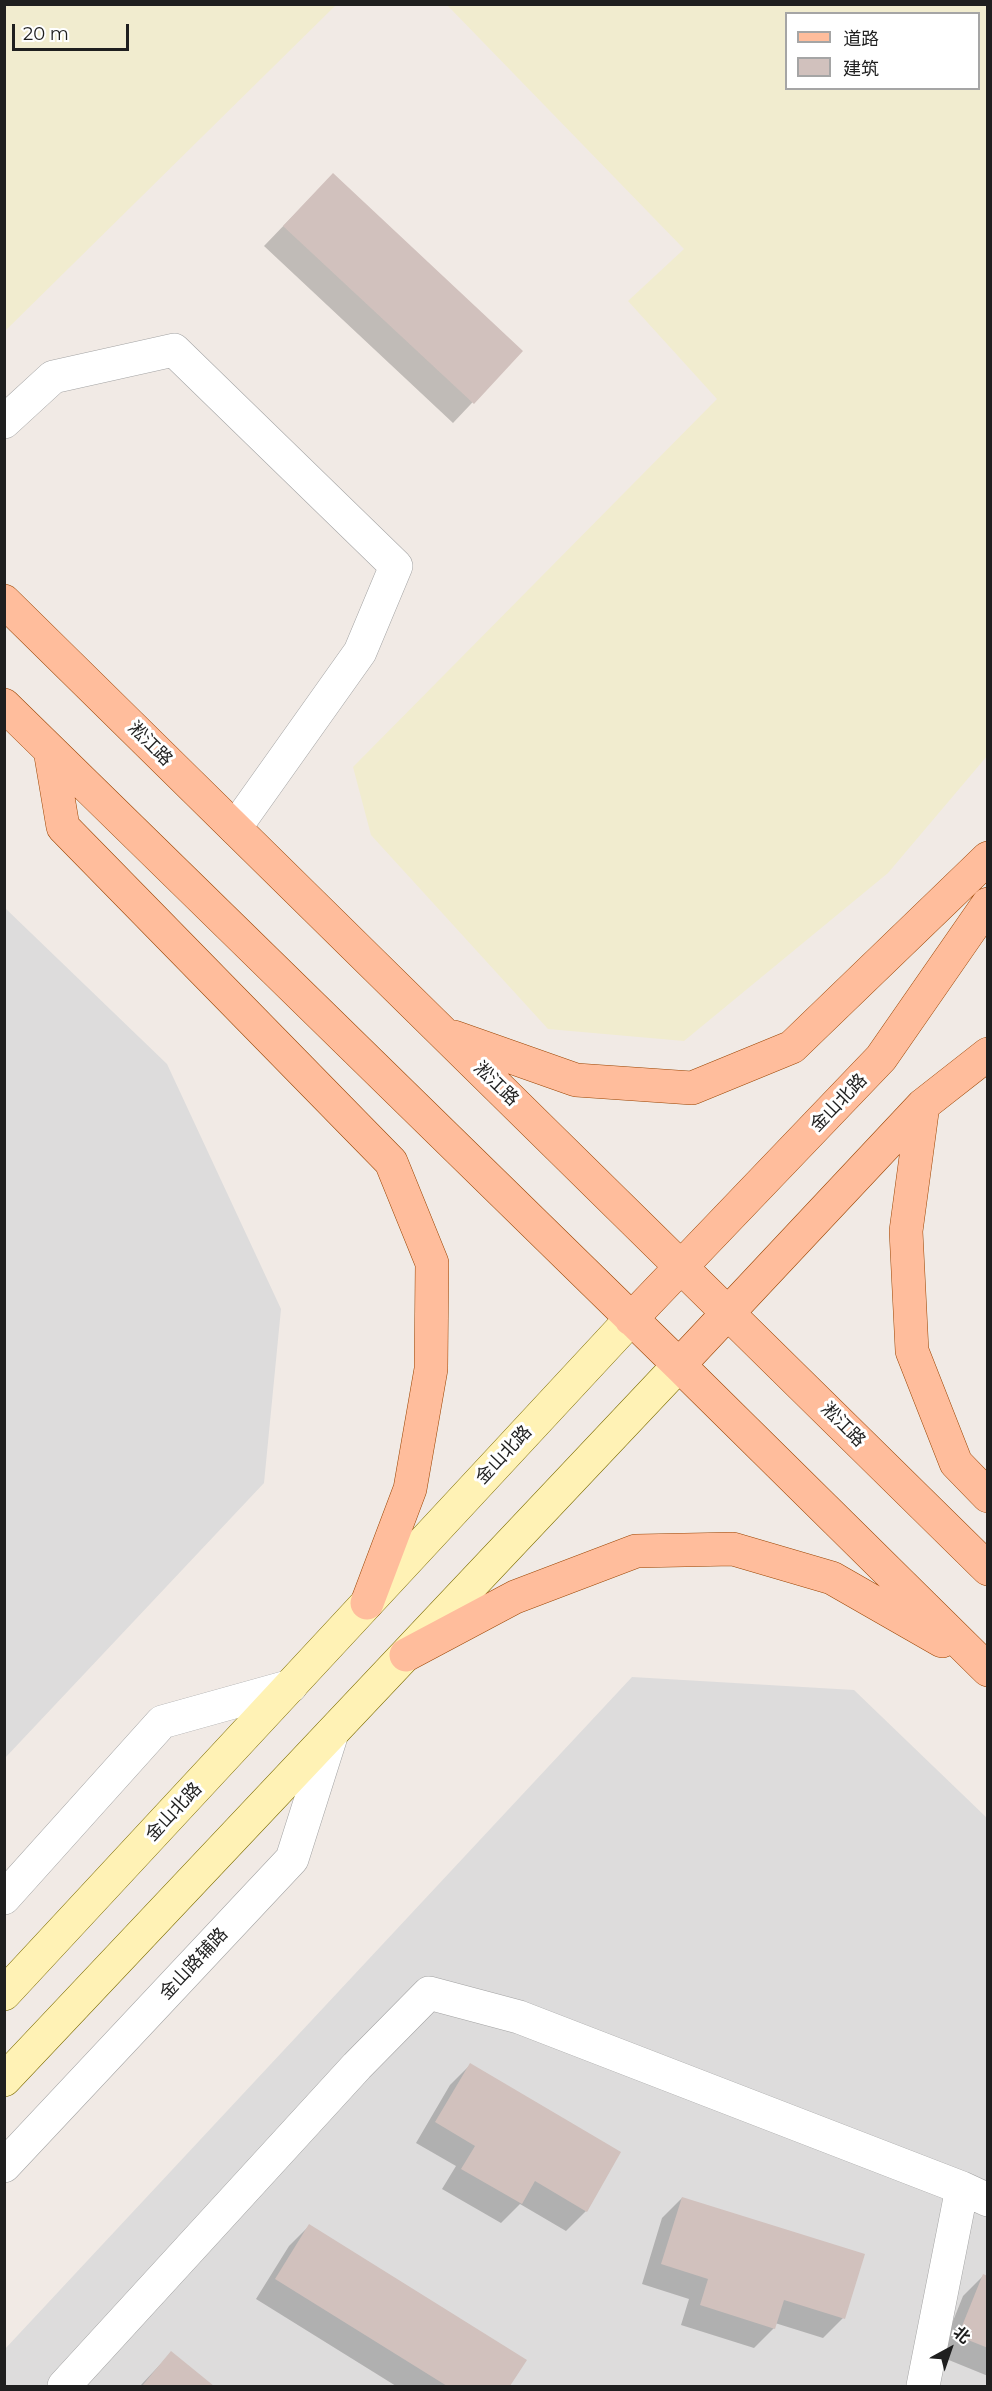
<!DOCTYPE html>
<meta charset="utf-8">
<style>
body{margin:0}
#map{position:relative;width:992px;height:2391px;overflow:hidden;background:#f1eae5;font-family:Montserrat,"Noto Sans SC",sans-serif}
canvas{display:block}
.frame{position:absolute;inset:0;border:6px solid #1f1f1f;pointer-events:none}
.legend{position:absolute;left:785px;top:12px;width:195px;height:78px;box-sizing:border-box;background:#fff;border:2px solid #a5a5a5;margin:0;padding:8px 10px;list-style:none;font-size:18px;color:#1f1f1f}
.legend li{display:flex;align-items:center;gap:12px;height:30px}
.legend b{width:30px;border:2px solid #a5a5a5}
.north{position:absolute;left:920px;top:2319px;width:60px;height:60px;-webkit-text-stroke:4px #fff;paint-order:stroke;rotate:40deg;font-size:16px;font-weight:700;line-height:24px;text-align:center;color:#1f1f1f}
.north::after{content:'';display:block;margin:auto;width:21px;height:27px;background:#1f1f1f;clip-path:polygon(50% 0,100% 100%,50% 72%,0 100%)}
.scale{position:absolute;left:12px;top:24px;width:117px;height:27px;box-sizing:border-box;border:3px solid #1f1f1f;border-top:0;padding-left:8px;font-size:18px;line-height:21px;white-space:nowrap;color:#1f1f1f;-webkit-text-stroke:4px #fff;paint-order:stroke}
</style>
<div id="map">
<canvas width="992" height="2391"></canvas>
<div class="frame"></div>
<ul class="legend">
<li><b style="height:8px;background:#ffbd9c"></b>道路</li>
<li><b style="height:16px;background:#d1c1bd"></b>建筑</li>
</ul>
<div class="north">北</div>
<div class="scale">20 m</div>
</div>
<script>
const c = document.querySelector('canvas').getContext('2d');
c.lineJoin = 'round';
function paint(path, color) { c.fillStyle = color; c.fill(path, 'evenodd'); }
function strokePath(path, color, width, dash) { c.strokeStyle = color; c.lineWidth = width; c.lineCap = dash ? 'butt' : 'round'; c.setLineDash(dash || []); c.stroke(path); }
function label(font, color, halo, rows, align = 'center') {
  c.font = font + ' Montserrat,"Noto Sans SC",sans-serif'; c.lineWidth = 6; c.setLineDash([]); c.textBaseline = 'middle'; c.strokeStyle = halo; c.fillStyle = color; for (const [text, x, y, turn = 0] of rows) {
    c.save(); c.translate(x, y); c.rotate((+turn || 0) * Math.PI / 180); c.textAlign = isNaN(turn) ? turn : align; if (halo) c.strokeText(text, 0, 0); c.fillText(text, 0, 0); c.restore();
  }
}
paint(new Path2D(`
 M4,907L167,1064L281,1309L264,1483L5,1758Z
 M632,1677L854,1690L987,1818V2386H5L4,2350Z`), '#dddcdc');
paint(new Path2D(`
 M5,4H336V5L5,331Z
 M447,5H987V756L888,873L684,1041L548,1029L371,835L353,767L717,399L628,301L684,249ZM786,14H978V88H786Z`), '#f1eccf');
paint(new Path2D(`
 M313,195L521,351L453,423L264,246Z
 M470,2065L586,2211L566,2231L520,2204L501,2223L442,2189L456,2166L416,2143L450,2085Z
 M682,2198L843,2318L823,2338L775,2323L774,2328L754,2348L681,2325L689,2299L642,2284L662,2218Z
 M309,2226L525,2360L509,2386H396L256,2299L289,2246Z
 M983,2276L988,2278V2376L939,2356L963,2296Z
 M171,2353L211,2386H140Z`), '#0003');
paint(new Path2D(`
 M333,173L523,351L474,404L283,226Z
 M470,2063L621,2152L587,2212L535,2181L522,2204L461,2169L475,2146L435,2122Z
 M682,2197L865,2254L845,2319L784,2300L775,2329L700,2305L708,2279L661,2264Z
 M309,2224L527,2360L510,2386H447L275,2279Z
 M983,2274L988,2276V2348L958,2336Z
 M171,2351L214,2386H142Z`), '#d1c1bd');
const minor = new Path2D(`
 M4,422L53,377L174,350L396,566L360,652L235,828
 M4,1898L162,1722L291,1686
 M4,2166L292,1859L332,1733
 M64,2386L357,2066L429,1993L519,2017L962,2188L988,2200
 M923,2386L962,2188`);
const secondary = new Path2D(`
 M4,1994L631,1319
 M4,2080L679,1365`);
const primary = new Path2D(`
 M4,601L988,1569
 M4,705L679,1365L988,1670
 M50,750L63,827L391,1162L432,1263L431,1369L410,1489L367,1603
 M454,1037L576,1080L692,1088L792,1047L988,858
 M923,1105L906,1231L912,1351L956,1463L988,1496
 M631,1319L881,1058L988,904
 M679,1365L923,1105L988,1054
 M406,1655L515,1597L636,1551L733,1549L832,1578L942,1641`);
strokePath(minor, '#a3a3a3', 34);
strokePath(secondary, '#7d6d00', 34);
strokePath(primary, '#9b4400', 34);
strokePath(minor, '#fff', 33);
strokePath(secondary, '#fff2b5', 33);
strokePath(primary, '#ffbd9c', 33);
label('18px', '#1f1f1f', '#fff', [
 ["淞江路",150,744,45],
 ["淞江路",496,1084,44],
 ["金山北路",839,1103,-46],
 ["淞江路",843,1425,45],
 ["金山北路",504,1455,-47],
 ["金山北路",174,1812,-47],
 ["金山路辅路",194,1964,-47]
]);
</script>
